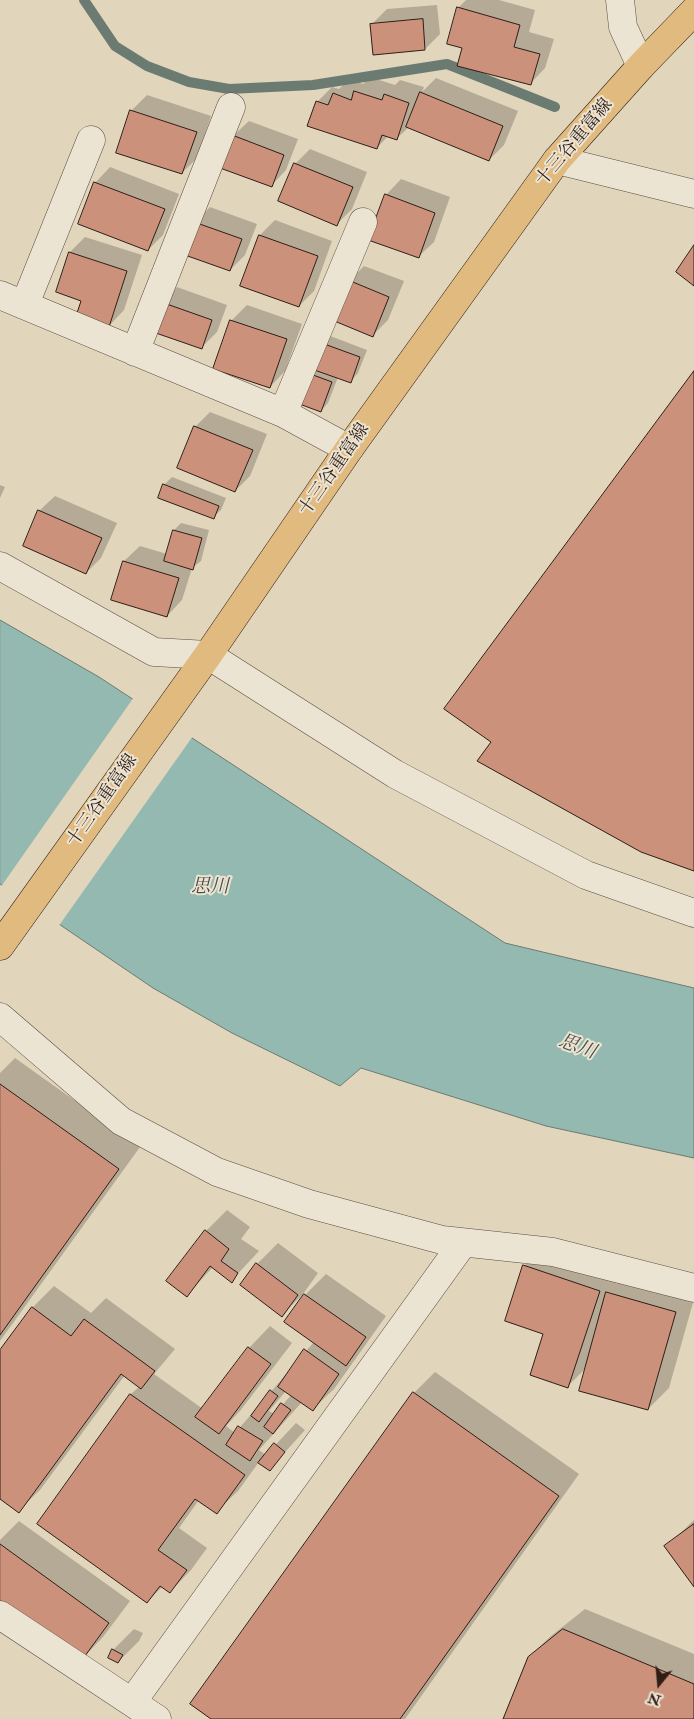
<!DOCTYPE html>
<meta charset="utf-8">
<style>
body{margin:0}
#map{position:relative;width:694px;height:1719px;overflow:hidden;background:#e1d5bc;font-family:"IM FELL Double Pica",serif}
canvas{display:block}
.north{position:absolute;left:634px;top:1659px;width:50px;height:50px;-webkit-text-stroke:4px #ece4d3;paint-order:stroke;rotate:197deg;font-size:14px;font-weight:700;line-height:20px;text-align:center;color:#2f1d16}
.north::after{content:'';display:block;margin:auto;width:18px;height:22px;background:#2f1d16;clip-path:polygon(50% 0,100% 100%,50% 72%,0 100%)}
</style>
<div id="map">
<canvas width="694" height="1719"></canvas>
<div class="north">N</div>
</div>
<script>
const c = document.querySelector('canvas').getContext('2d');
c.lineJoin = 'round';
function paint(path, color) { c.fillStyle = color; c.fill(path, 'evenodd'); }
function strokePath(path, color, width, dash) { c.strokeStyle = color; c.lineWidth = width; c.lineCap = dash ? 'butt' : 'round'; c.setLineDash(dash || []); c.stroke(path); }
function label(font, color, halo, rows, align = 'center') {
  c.font = font + ' "IM FELL Double Pica","Noto Serif JP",serif'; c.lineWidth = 4; c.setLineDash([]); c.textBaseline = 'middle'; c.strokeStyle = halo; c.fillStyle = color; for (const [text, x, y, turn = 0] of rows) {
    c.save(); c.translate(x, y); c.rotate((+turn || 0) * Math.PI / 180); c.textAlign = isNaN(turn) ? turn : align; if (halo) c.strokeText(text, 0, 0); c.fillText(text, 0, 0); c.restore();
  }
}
const water = new Path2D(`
 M0,620L99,677L505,943L694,988V1158L546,1126L361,1068L340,1086L232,1033L153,988L0,884Z`);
paint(water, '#94b9b0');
strokePath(water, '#6c7b72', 1);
paint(new Path2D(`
 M134,697L193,736L58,927L0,888Z`), '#e1d5bc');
paint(new Path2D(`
 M466,0H499L535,10L529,32L554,39L545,68L530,84L458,8Z
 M437,5L440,34L425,49L371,25L387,9Z
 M370,77L395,85L400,80L424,87L422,92L436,78L518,111L504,145L489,160L409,127L396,139L388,136L377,148L317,102L332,87L339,89L349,79L363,84Z
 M147,95L211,116L197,158L182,173L131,111Z
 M249,121L298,139L286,170L271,186L233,136Z
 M310,149L367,172L352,209L337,224L295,164Z
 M110,167L179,194L163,235L148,250L95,183Z
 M401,179L450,197L434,242L418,257L386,195Z
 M210,207L257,224L245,255L230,270L195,222Z
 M275,220L332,241L314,291L299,306L260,235Z
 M85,237L142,255L124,310L109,326L83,300L57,292L70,252Z
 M364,266L404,281L388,320L373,335L349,281Z
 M177,287L227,305L217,332L202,347L162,302Z
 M247,305L302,324L285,371L270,387L231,321Z
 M325,334L367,350L358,373L351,381L338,377L328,403L321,411L295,401Z
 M210,412L267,434L250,476L235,491L195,427Z
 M172,477L226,498L221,510L213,517L164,485Z
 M0,485L5,487L0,498Z
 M55,496L117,523L101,558L86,573L39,511Z
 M181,523L209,530L201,561L192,568L182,600L167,616L113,600L124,561L140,546L167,554L174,530Z
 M15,1058L140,1147L0,1341V1073Z
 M227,1210L250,1227L241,1239L259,1251L231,1281L213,1267L187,1295L206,1231Z
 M278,1243L318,1273L303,1294L282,1315L257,1264Z
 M546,1244L621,1270L616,1284L629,1272L694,1299L669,1388L648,1409L587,1367L568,1386L545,1333L524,1266Z
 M326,1274L386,1316L334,1389L312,1410L302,1402L259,1450L266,1455L296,1423L305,1430L269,1470L259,1462L238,1491L216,1512L199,1500L179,1528L207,1548L191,1570L170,1592L163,1586L147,1602L38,1524L131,1394L140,1386L125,1375L40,1490L18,1511L0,1497V1352L33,1307L54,1286L91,1313L106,1298L175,1349L154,1374L203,1409L249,1348L270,1326L292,1343L240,1411L226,1426L235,1433L314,1342L286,1322L305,1295ZM286,1391L291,1395L275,1414L269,1411Z
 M435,1372L579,1474L405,1719H213L414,1393Z
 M694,1520V1585L666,1547Z
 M19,1521L130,1601L103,1637L82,1659L0,1600V1540Z
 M585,1609L694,1654V1719H504L529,1657L551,1636Z
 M134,1629L143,1633L139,1641L118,1662L113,1650Z`), '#0003');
strokePath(new Path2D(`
 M84,0L115,46L147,66L189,82L229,89L313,85L447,64L555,107`), '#6c7b72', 10);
const building = new Path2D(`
 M457,7L520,25L514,47L540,54L531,85L457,66L462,48L447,44Z
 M423,19L425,50L373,55L370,24Z
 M354,91L382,100L384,94L409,103L397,140L382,135L377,149L307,126L316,101L328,105L333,93L351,100Z
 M420,92L503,126L489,161L406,127Z
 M130,110L197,132L182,174L116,153Z
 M232,135L284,155L272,187L220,168Z
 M294,163L353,187L337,226L278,201Z
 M94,182L165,209L148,251L78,224Z
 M385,194L435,213L419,258L368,240Z
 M194,222L242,239L230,271L182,254Z
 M259,235L318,256L299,307L240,286Z
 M694,245V286L676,272Z
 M69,252L127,271L109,327L76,316L81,301L56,292Z
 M348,280L389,297L373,337L332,320Z
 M161,302L212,320L202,349L150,331Z
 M230,320L287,339L270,388L213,369Z
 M316,341L360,357L351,383L306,367Z
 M694,371V871L641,852L477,761L491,742L444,709Z
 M305,372L332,382L321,412L294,402Z
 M194,426L253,450L235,492L177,468Z
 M163,484L219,506L214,519L158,498Z
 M38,510L102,538L86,574L23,546Z
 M173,530L202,538L193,570L164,561Z
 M123,561L179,578L167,617L111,600Z
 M0,1084L119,1169L0,1335Z
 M205,1230L229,1249L221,1261L238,1273L232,1283L210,1266L187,1297L166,1281Z
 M256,1263L298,1295L282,1317L240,1285Z
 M523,1265L600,1291L568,1388L530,1375L543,1334L505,1321Z
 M606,1292L676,1312L648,1410L579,1391Z
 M304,1294L366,1337L346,1366L284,1322Z
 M32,1307L71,1336L84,1319L155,1371L141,1389L121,1374L19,1513L0,1499V1350Z
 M248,1347L271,1364L219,1434L195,1417Z
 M304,1349L339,1374L313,1411L278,1387Z
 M270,1390L278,1396L259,1422L251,1416Z
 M413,1392L559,1496L400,1719H211L190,1704Z
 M130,1394L245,1475L217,1514L195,1499L158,1550L187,1570L170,1593L160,1586L147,1603L37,1524Z
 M281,1403L291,1410L273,1434L264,1427Z
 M238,1426L263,1441L250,1461L226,1445Z
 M274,1443L285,1452L270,1471L258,1463Z
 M694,1524V1587L664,1546Z
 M0,1544L109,1623L82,1660L0,1601Z
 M563,1629L694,1684V1719H503L528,1657Z
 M112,1649L123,1655L118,1663L108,1658Z`);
paint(building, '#cb917b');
strokePath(building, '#2f1d16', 1);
const minor = new Path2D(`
 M620,0L623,27L641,66
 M557,160L694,194
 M0,295L283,413L349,449
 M25,304L91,140
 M135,352L231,107
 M283,413L363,222
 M0,566L154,652L208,655L395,774L586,875L694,913
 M0,1017L121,1121L217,1172L309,1204L442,1240L553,1252L694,1288
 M0,1615L157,1719
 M132,1702L463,1243`);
const major = new Path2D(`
 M0,946L208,655L349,449L557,160L641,66L694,11`);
strokePath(minor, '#5c4b40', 29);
strokePath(major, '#2f1d16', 29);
strokePath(minor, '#ece4d3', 28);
strokePath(major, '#e0ba7e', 28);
label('18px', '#2f1d16', '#ece4d3', [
 ["十三谷重富線",575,143,-50],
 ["十三谷重富線",335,470,-55],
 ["十三谷重富線",103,801,-55]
]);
label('italic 19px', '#4d4c44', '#ece4d3', [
 ["思川",210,888],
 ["思川",577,1048,20]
]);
</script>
